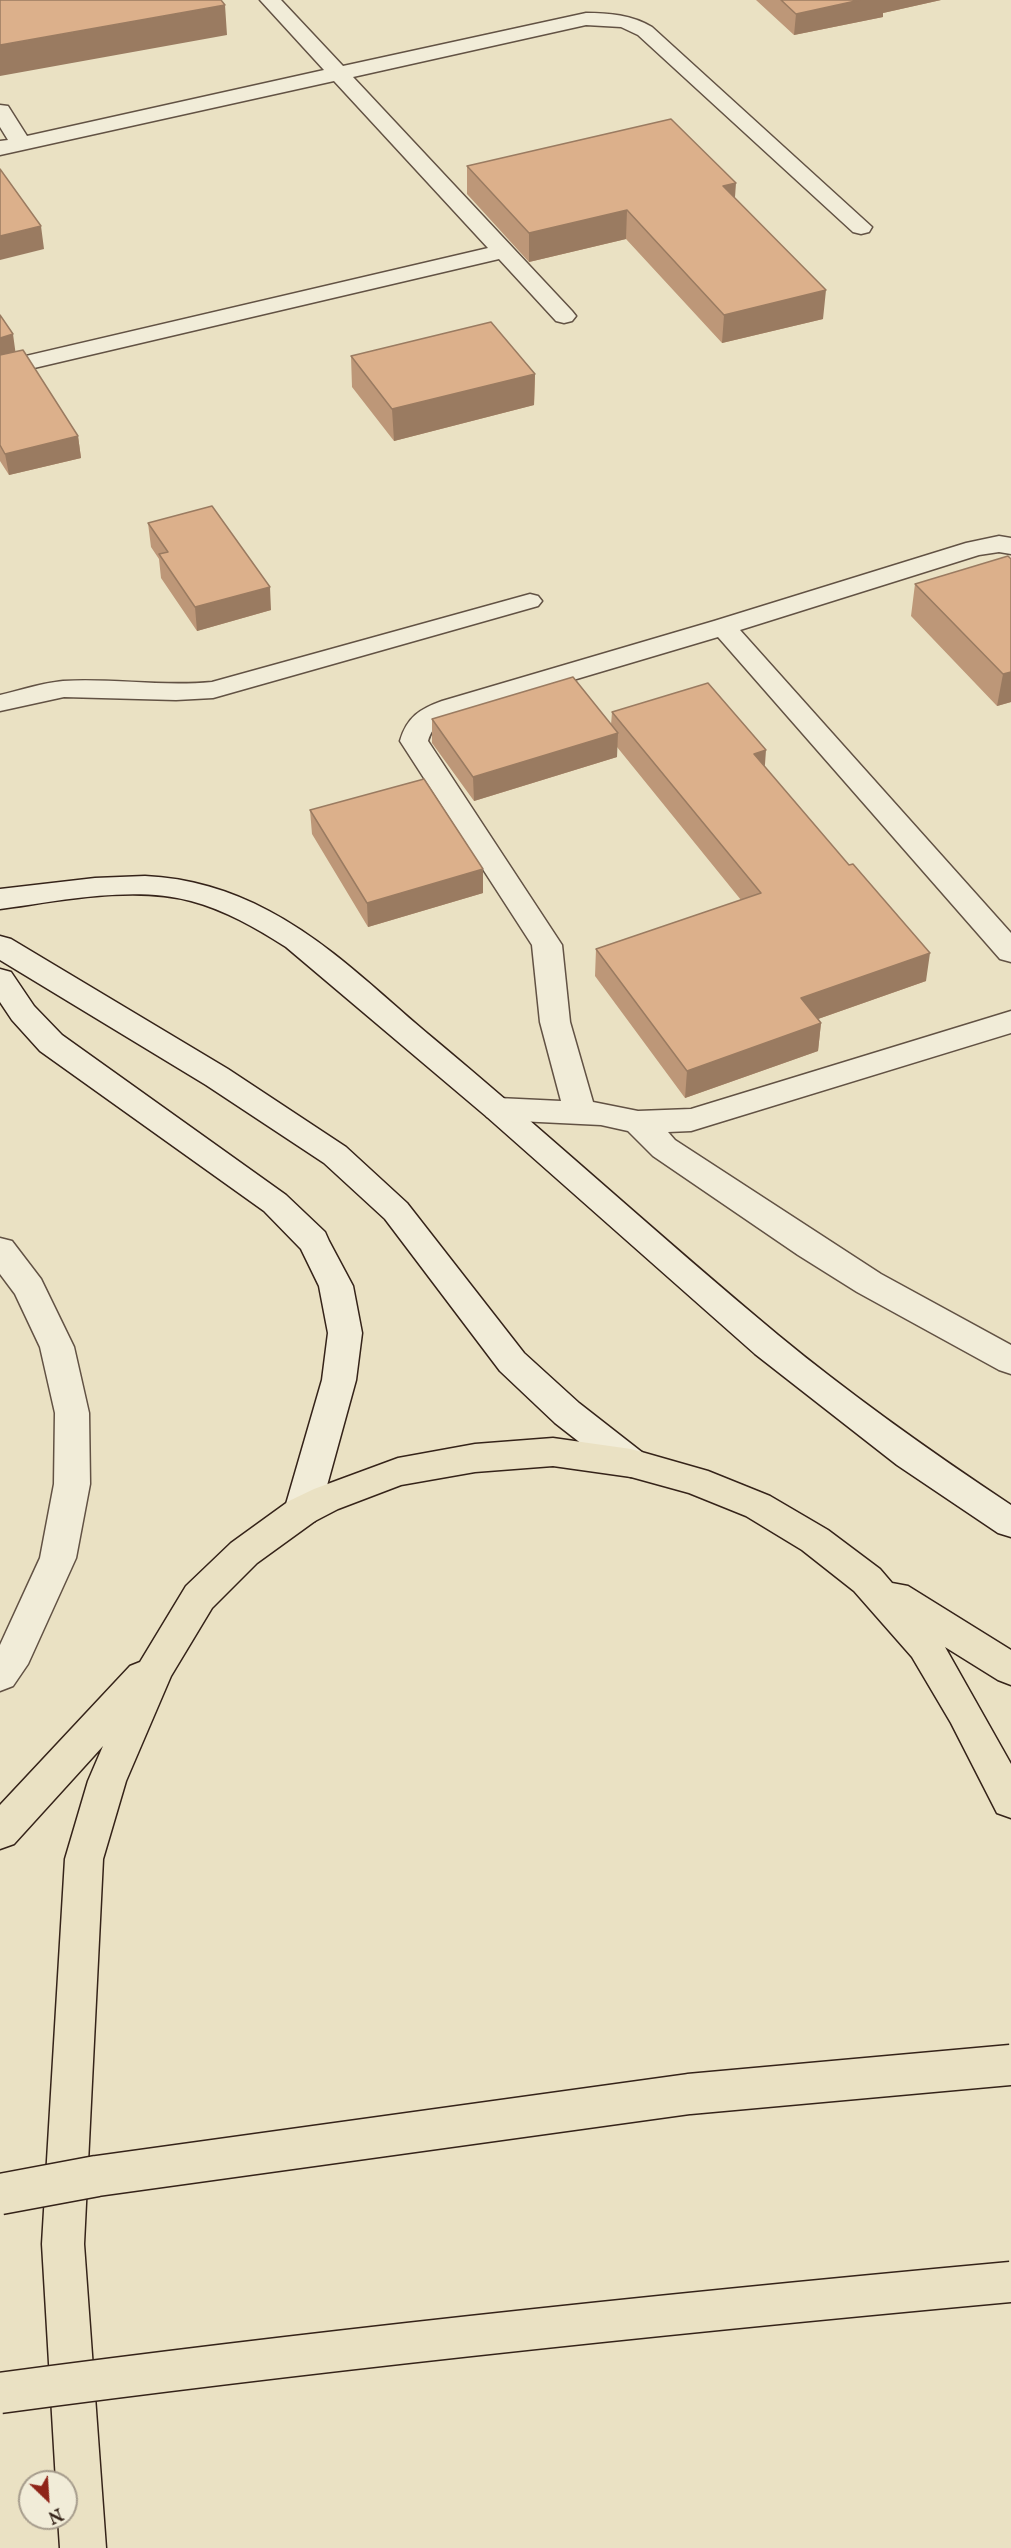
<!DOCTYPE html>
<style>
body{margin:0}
#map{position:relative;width:1011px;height:2548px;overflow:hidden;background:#eae1c3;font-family:"IM FELL English",serif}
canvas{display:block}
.north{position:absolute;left:18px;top:2470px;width:60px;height:60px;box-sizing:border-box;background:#f1ecd8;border:2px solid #a69c8c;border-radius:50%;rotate:155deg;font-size:16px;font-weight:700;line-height:24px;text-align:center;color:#352319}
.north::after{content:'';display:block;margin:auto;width:21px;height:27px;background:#8f2418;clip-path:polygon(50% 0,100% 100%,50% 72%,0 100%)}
</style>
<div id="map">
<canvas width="1011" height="2548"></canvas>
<div class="north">N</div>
</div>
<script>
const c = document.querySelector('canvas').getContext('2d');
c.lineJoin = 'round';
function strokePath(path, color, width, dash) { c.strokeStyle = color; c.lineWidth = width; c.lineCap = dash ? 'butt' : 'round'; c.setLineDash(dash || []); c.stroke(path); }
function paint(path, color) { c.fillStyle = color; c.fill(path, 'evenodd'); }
const lane = new Path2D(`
 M530,594L538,596L542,601L538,606L213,698L176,700L64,697L0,711V695C21,690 42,683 63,681C113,678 162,687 212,682Z`);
const street = new Path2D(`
 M260,0H281L343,66L586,13C609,13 632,15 652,27L872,227L869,232L861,234L853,232L638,35L621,27L586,25L353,77L572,311L576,316L572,321L564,323L556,321L499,259L0,376V362L488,248L334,81L0,155V141L8,140L0,127V105L8,106L27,136L324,70Z
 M999,536L1011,538V554L999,552L979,555L740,630L1011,933V962L1000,959L718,637L462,713C445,719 433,723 428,741L562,945L570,1022L593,1102L638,1111L691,1109L1011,1011V1033L691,1131L668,1132L675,1140L881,1274L1011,1345V1374L999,1370L857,1292L798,1255L653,1156L628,1131L601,1125L498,1120L487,1117L482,1109L487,1101L498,1098L561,1101L540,1022L532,945L400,741C407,717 420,709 442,701L714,621L966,543Z
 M0,1238L12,1241L41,1279L74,1347L89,1413L90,1484L76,1558L28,1664L13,1686L0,1691V1645L40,1558L54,1484L55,1413L40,1347L15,1294L0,1274Z`);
const secondary = new Path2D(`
 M145,876C189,878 230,890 269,911C328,942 377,991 428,1034C546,1132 660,1237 778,1335C852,1396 931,1452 1011,1505V1537L998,1533L897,1465L755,1354L487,1117L286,947C256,928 225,910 191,901C133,885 59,901 0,909V889L95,878Z
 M0,936L11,939L228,1069L346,1147L407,1203L524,1353L579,1403L643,1453L648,1463L643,1473L631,1477L619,1473L555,1423L500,1371L385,1219L324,1163L206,1085L0,960Z
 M0,969L11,972L34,1006L62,1035L286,1195L325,1232L329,1241L353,1286L362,1333L356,1380L320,1511L315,1521L302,1525L289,1521L284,1511L322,1380L328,1333L319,1286L301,1249L264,1211L40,1051L12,1020L0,1002Z`);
const primary = new Path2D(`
 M553,1438L631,1449L708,1471L770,1496L828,1530L880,1569L892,1583L908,1586L1011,1650V1685L998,1680L945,1647L1011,1764V1818L997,1813L951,1723L912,1657L854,1591L802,1550L746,1516L689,1493L631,1477L553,1466L475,1472L401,1485L338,1509L315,1521L257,1563L212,1608L171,1676L126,1781L103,1859L84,2244L106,2548H60L58,2518H66V2482H56L42,2244L65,1859L88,1781L103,1746L14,1844L0,1849V1805L130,1666L140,1662L186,1586L231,1543L289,1501L314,1489L398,1458L475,1444Z`);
strokePath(lane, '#625244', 3);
strokePath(street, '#625244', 3);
strokePath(secondary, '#352319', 3);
strokePath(primary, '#352319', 3);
paint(lane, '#f1ecd8');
paint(street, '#f1ecd8');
paint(secondary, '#f1ecd8');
paint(primary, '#eae1c3');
const highwayBridge = new Path2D(`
 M0,2194L97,2176L689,2094L1011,2065
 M0,2393C336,2348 673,2313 1011,2282`);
strokePath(highwayBridge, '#352319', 43, []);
strokePath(highwayBridge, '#eae1c3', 40);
paint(new Path2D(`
 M756,0H941L883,13V17L794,35Z
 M467,166L735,198L823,319L722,343L626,239L529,262L467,194Z
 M0,315L15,352L78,436L81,458L9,475L0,461Z
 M351,356L535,374L534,405L394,441L352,387Z
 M148,523L271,610L197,631L161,578L159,559L151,547Z
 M1011,559V702L997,706L911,616L915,584Z
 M612,712L765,767L926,981L818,1019L821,1023L818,1051L685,1098L595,976L596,949L741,900L617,747V757L474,801L432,743V719L611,725Z
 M310,810L483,893L368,927L312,834Z`), '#bd9778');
paint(new Path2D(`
 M860,0H941L883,13V17L794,35L796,14Z
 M225,5L227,35L0,76V45Z
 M736,183L734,211L723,186Z
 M627,210L626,239L529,262V233Z
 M41,226L44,249L0,260V236Z
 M826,290L823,319L722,343L724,315Z
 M13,334L16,356L0,360V338Z
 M535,374L534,405L394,441L392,409Z
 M78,436L81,458L9,475L5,454Z
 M270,587L271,610L197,631L195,607Z
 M1011,672V702L997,706L1003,674Z
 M618,733L617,757L474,801L473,777Z
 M766,750L764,778L754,754Z
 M483,869V893L368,927L367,903Z
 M930,953L926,981L798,1026L801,998Z
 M821,1023L818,1051L685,1098L687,1071Z`), '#9a7b61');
const building = new Path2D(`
 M0,0H221L225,5L0,45Z
 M781,0H860L796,14Z
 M671,119L736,183L723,186L826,290L724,315L627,210L529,233L467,166Z
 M0,169L41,226L0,236Z
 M0,315L13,334L0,338Z
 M491,322L535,374L392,409L351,356Z
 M23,350L78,436L5,454L0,445V355Z
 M212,506L270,587L195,607L159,554L168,552L148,523Z
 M1008,556L1011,559V672L1003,674L915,584Z
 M573,677L618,733L473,777L432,719Z
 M708,683L766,750L754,754L849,865L853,864L930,953L801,998L821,1023L687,1071L596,949L761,893L612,712Z
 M424,779L483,869L367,903L310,810Z`);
paint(building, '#dcb08b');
strokePath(building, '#9a7b61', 1.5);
</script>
